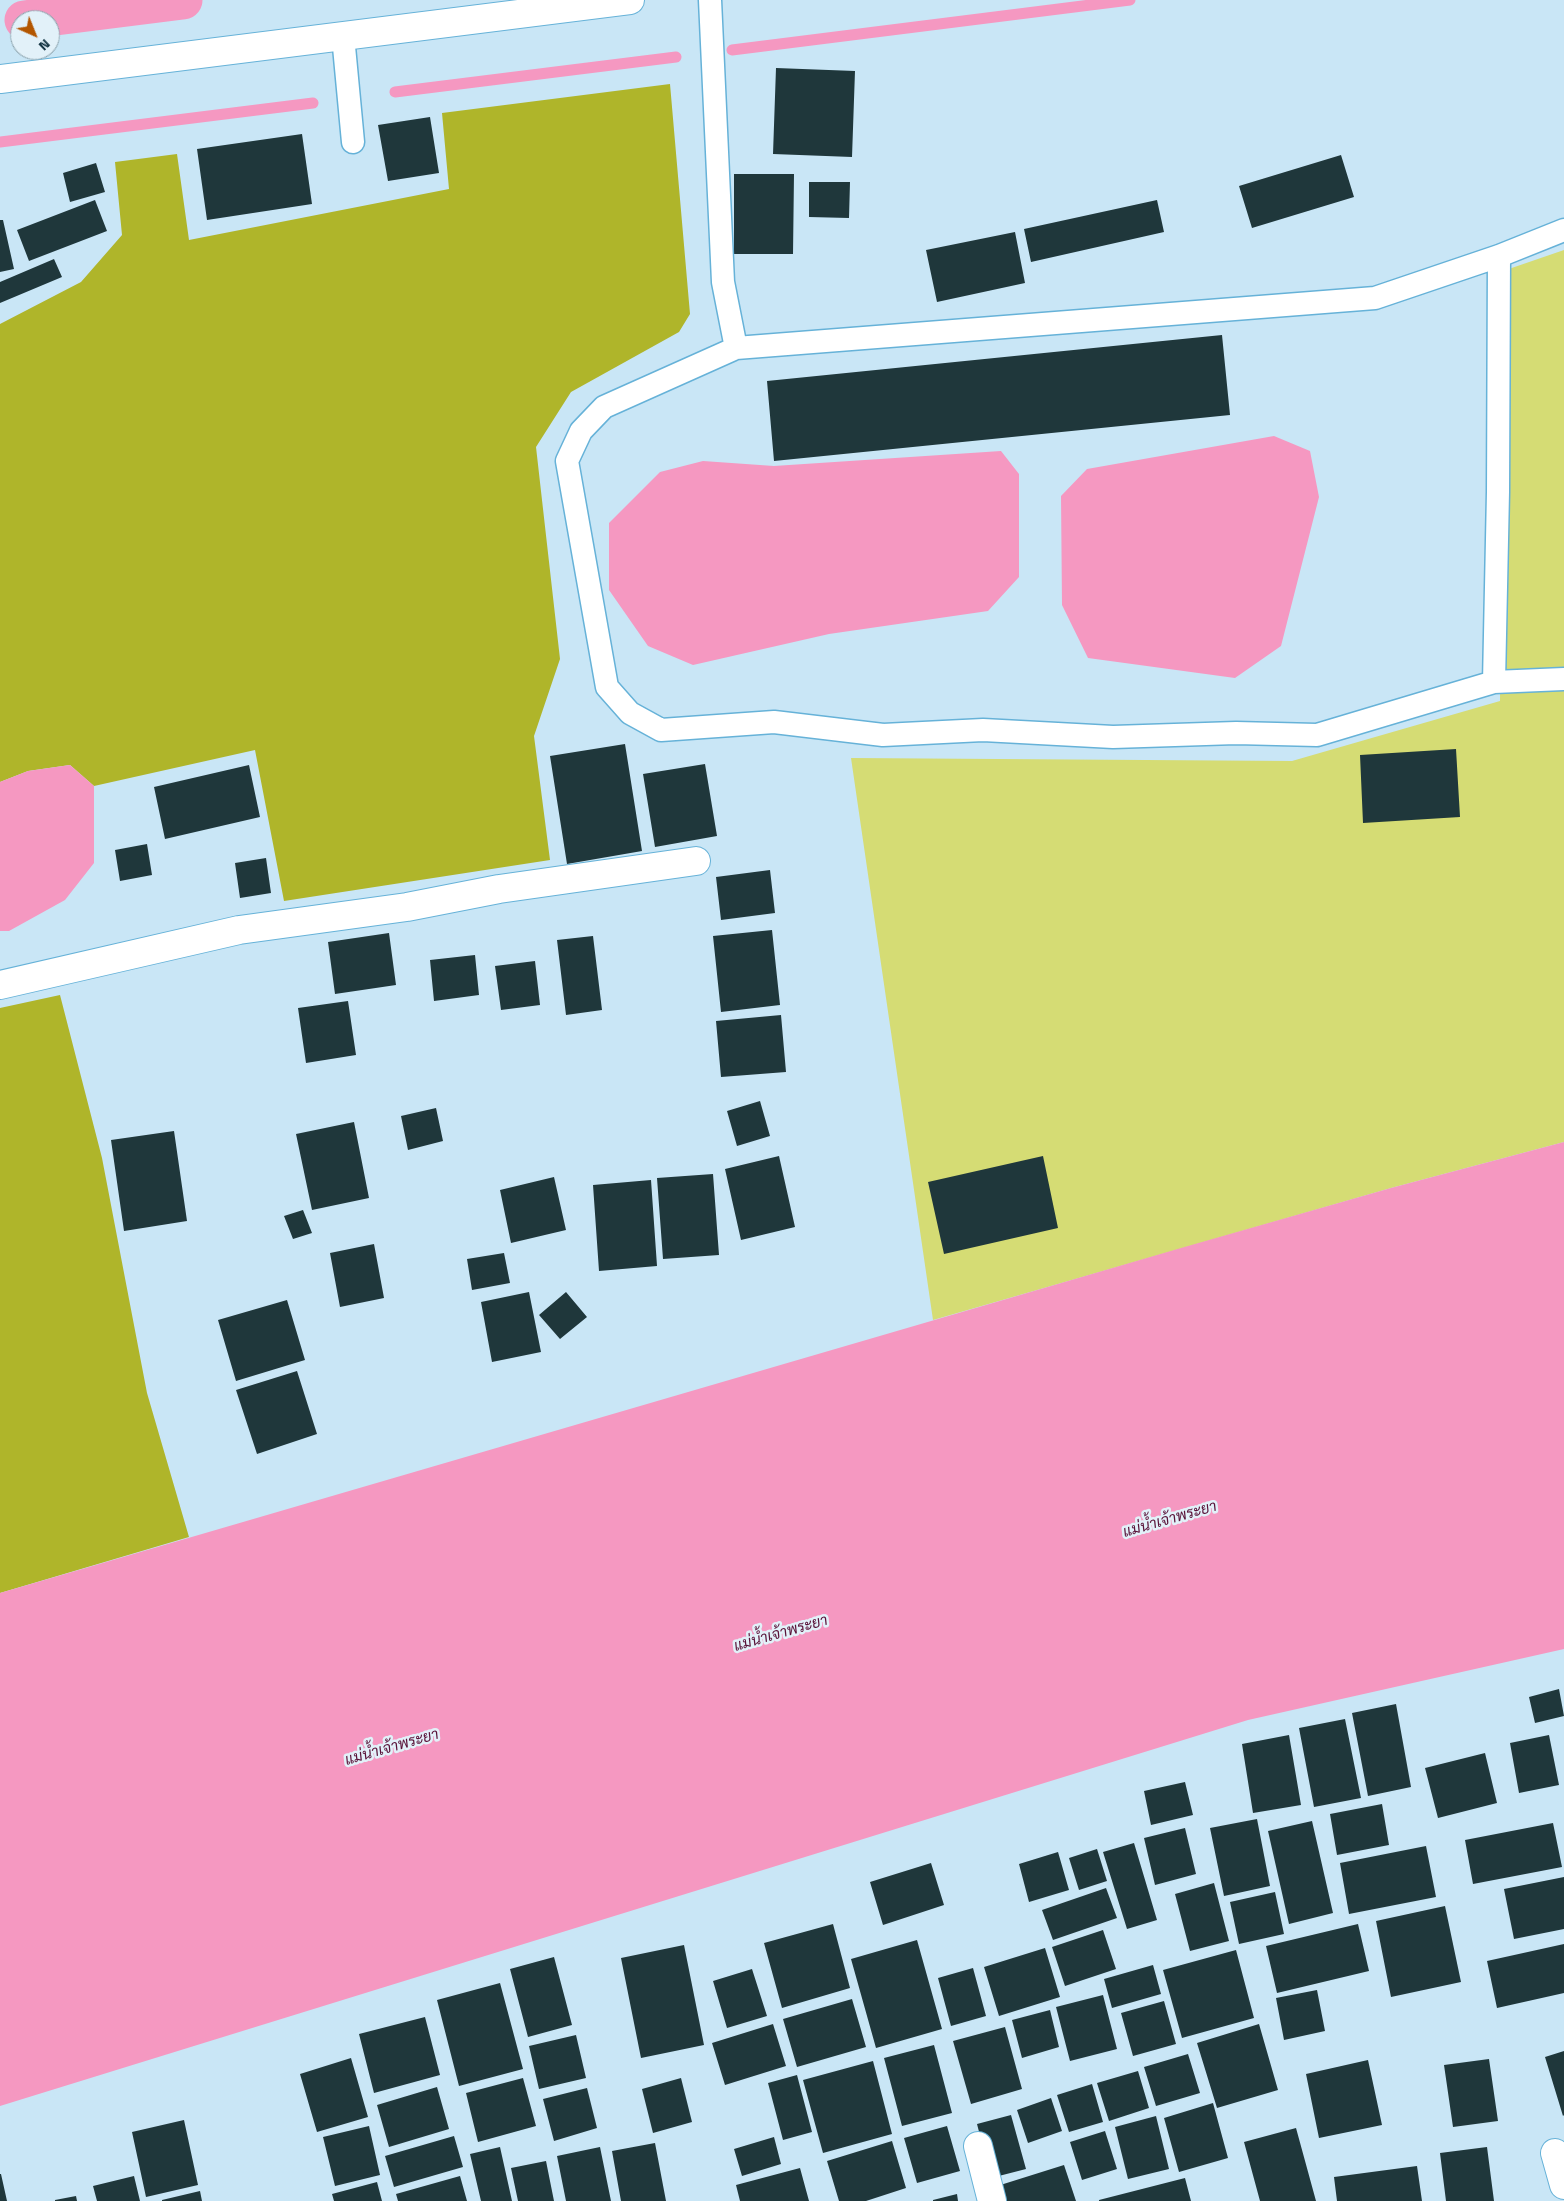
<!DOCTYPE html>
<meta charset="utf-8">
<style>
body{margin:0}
#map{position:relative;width:1564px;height:2201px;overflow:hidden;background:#c9e6f6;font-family:"Titillium Web",sans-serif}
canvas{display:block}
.north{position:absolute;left:10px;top:10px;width:50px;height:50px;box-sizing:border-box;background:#e2f1f9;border:1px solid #8ca3ad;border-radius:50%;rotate:136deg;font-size:14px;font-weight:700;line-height:20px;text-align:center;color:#0c2d3c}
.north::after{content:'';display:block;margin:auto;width:18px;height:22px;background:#b35600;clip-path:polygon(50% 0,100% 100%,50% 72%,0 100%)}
</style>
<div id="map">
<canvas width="1564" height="2201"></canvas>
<div class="north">N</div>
</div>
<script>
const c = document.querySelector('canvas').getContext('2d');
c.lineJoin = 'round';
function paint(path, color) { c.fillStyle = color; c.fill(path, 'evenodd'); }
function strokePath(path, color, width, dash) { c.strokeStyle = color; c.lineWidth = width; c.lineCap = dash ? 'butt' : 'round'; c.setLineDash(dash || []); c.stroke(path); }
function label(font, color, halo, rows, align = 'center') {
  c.font = font + ' "Titillium Web",Sarabun,sans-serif'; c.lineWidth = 5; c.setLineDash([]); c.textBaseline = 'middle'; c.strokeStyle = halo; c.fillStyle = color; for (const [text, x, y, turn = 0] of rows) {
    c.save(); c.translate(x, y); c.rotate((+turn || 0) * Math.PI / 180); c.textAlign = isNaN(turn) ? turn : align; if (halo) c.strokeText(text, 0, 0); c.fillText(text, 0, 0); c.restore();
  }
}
paint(new Path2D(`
 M1564,250V1142L1391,1188L933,1320L851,758L1292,761L1500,701L1503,271Z`), '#d5dc74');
paint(new Path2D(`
 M670,84L690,314L679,332L571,392L536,447L560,659L534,736L550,860L284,901L255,750L94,786L70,765L28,771L0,782V324L81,282L122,235L115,162L177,154L189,240L449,189L442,113Z
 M60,995L102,1158L147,1393L189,1537L0,1593V1008Z`), '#afb52a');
paint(new Path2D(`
 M1274,436L1310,451L1319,497L1281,646L1235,678L1088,658L1062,605L1061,496L1087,469Z
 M1001,451L1019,474V577L988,611L829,634L693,665L648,646L609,590V523L660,472L703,461L774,466Z
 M70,765L94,786V863L65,900L9,931H0V782L28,771Z
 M1564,1142V1649L1248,1720L0,2106V1593L1181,1248L1391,1188Z`), '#f598c1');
strokePath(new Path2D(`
 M732,50L1130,0
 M395,92L676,57
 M0,142L313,103`), '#f598c1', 11);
strokePath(new Path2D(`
 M24,20L183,0`), '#f598c1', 39);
paint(new Path2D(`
 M776,68L855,71L852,157L773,154Z
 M430,117L439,173L388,181L378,125Z
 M302,134L312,204L207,220L197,149Z
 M1341,155L1354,197L1252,228L1239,186Z
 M96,163L105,192L70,202L63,173Z
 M734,174H794L793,254H734Z
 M809,182H850L849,218L809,217Z
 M95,200L107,231L29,261L17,230Z
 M1157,200L1164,232L1031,262L1024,229Z
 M0,220H3L14,269L0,272Z
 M1015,232L1025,283L937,302L926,250Z
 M54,259L62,277L0,303V282Z
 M1222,335L1230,415L774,461L767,381Z
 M625,744L642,851L567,864L550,756Z
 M1456,749L1460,817L1363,823L1360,755Z
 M705,764L717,836L655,847L643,774Z
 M249,765L260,817L165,839L154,787Z
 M147,844L152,875L120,881L115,850Z
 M266,858L271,893L240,898L235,863Z
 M770,870L775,913L721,920L716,877Z
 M772,930L780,1005L721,1012L713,936Z
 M389,933L396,985L335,994L328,942Z
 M593,936L602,1010L566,1015L557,940Z
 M475,955L479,995L434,1001L430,960Z
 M535,961L540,1005L501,1010L495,966Z
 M348,1001L356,1055L306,1063L298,1008Z
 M781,1015L786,1072L721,1077L716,1021Z
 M760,1101L770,1136L737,1146L727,1111Z
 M436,1108L443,1141L408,1150L401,1116Z
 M354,1122L369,1198L312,1210L296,1134Z
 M174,1131L187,1221L124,1231L111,1140Z
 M779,1156L795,1227L741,1240L725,1169Z
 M1043,1156L1058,1228L944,1254L928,1182Z
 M713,1174L719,1255L663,1259L657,1178Z
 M554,1177L566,1230L511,1243L500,1190Z
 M651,1180L657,1266L599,1271L593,1185Z
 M303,1210L312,1233L293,1239L284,1216Z
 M374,1244L384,1298L340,1307L330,1253Z
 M504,1253L510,1283L472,1290L467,1259Z
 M529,1292L541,1352L492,1362L481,1302Z
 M566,1292L587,1317L560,1339L539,1315Z
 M287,1300L305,1360L236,1381L218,1320Z
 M297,1371L317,1434L257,1454L236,1390Z
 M1559,1689L1564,1716L1535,1723L1529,1697Z
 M1396,1704L1411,1787L1368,1796L1352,1713Z
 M1345,1719L1361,1798L1314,1807L1299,1728Z
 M1289,1735L1301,1805L1253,1813L1242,1744Z
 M1549,1735L1559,1785L1519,1793L1510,1743Z
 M1485,1753L1497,1803L1438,1818L1425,1768Z
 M1185,1782L1193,1815L1151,1825L1144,1791Z
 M1382,1804L1389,1845L1337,1855L1330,1814Z
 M1257,1819L1270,1886L1224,1896L1210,1828Z
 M1312,1821L1333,1913L1289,1924L1268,1831Z
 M1553,1823L1562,1867L1473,1884L1465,1840Z
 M1185,1828L1196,1874L1155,1885L1144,1838Z
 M1134,1843L1157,1920L1127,1929L1103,1852Z
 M1426,1846L1436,1897L1349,1914L1340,1863Z
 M1097,1849L1107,1881L1079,1890L1069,1858Z
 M1058,1852L1069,1890L1029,1902L1019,1864Z
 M931,1863L944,1905L883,1925L870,1882Z
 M1564,1877V1929L1514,1939L1504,1889Z
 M1214,1883L1229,1941L1190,1951L1175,1894Z
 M1106,1888L1117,1918L1053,1940L1042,1910Z
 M1275,1892L1284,1934L1239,1944L1230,1902Z
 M1445,1906L1461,1982L1391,1997L1376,1921Z
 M833,1924L850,1988L782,2008L764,1943Z
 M1358,1924L1369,1971L1277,1993L1266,1946Z
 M1103,1930L1116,1969L1065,1986L1052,1947Z
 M917,1940L942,2029L876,2048L851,1959Z
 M1564,1944V1993L1497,2008L1487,1961Z
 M684,1945L704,2045L641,2058L621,1958Z
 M1045,1948L1060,1997L999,2016L984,1967Z
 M1236,1950L1254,2018L1182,2038L1163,1970Z
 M554,1957L572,2025L528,2037L510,1969Z
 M1153,1965L1161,1994L1112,2008L1104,1979Z
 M973,1968L986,2016L951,2026L938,1978Z
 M752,1969L767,2016L727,2028L713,1981Z
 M500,1983L523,2069L459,2086L437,2000Z
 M1317,1990L1325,2031L1284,2040L1276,1998Z
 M1103,1995L1117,2049L1070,2061L1056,2007Z
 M852,1999L866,2047L797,2067L783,2019Z
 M1164,2001L1176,2044L1133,2056L1121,2013Z
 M1050,2010L1059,2047L1022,2058L1012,2020Z
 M425,2017L440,2075L374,2093L359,2034Z
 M773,2024L786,2066L725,2085L712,2043Z
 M1259,2024L1278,2090L1217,2108L1197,2043Z
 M1005,2027L1022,2089L971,2104L953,2041Z
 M576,2035L586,2078L539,2089L529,2046Z
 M934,2045L952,2113L902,2126L884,2058Z
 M1564,2051V2115L1563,2116L1545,2057Z
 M1188,2054L1200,2093L1156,2106L1144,2067Z
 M351,2058L368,2117L317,2132L300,2074Z
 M1489,2059L1498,2121L1453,2127L1444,2065Z
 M1368,2060L1382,2125L1319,2138L1306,2074Z
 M873,2061L892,2134L823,2153L803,2080Z
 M1138,2071L1149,2108L1109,2121L1097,2083Z
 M797,2075L812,2132L783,2140L768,2083Z
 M523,2078L536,2126L478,2142L466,2093Z
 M681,2078L692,2122L653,2133L642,2089Z
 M1092,2084L1103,2122L1069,2132L1057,2095Z
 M437,2087L449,2129L389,2147L377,2105Z
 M587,2088L597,2128L554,2141L543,2099Z
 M1051,2098L1062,2131L1028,2143L1017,2110Z
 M1213,2103L1228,2158L1179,2172L1164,2118Z
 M1011,2115L1026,2169L991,2178L977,2124Z
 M1156,2116L1169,2169L1128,2179L1115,2127Z
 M184,2120L198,2185L146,2197L132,2132Z
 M369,2126L380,2175L335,2186L323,2137Z
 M947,2126L960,2171L917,2183L904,2138Z
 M1296,2128L1316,2201H1260L1244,2142Z
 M1105,2131L1117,2169L1082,2180L1070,2142Z
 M454,2136L463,2167L394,2187L385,2156Z
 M774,2137L781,2164L742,2176L734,2149Z
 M892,2141L906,2188L866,2201H839L827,2161Z
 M655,2143L666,2201H621L612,2151Z
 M500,2147L512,2201H481L470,2154Z
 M600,2147L611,2201H566L557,2156Z
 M1487,2147L1494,2201H1446L1440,2153Z
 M546,2161L554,2201H518L511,2168Z
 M1064,2165L1076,2201H999L994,2187Z
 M1417,2166L1422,2201H1337L1334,2177Z
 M800,2168L809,2201H740L736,2185Z
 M0,2174H1L7,2201H0Z
 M134,2176L140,2201H97L93,2186Z
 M460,2176L467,2201H398L396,2194Z
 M1185,2178L1191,2201H1099V2200Z
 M377,2182L382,2201H334L332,2194Z
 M200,2191L202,2201H162V2200Z
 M957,2194L958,2201H933V2200Z
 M76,2196L77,2201H55V2200Z`), '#1f373b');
const service = new Path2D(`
 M710,0L723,282L736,348
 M343,36L353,142
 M1564,230L1499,256L1375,298L736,348L604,407L581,431L567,461L607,687L630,713L661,730L774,722L883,735L983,730L1113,737L1236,733L1317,735L1494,682L1564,679
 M1494,682L1498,492L1499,256`);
const minor = new Path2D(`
 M0,985L239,930L407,907L499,889L696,861
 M978,2146L992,2201
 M1555,2153L1564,2185`);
const secondary = new Path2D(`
 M0,79L630,0`);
strokePath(service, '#66b2d8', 25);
strokePath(minor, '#66b2d8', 30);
strokePath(secondary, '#66b2d8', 30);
strokePath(service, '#fff', 22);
strokePath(minor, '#fff', 28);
strokePath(secondary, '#fff', 28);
label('italic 15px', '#591238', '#e2f1f9', [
 ["แม่น้ำเจ้าพระยา",1170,1520,-16],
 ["แม่น้ำเจ้าพระยา",781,1634,-16],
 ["แม่น้ำเจ้าพระยา",392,1748,-16]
]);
</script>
